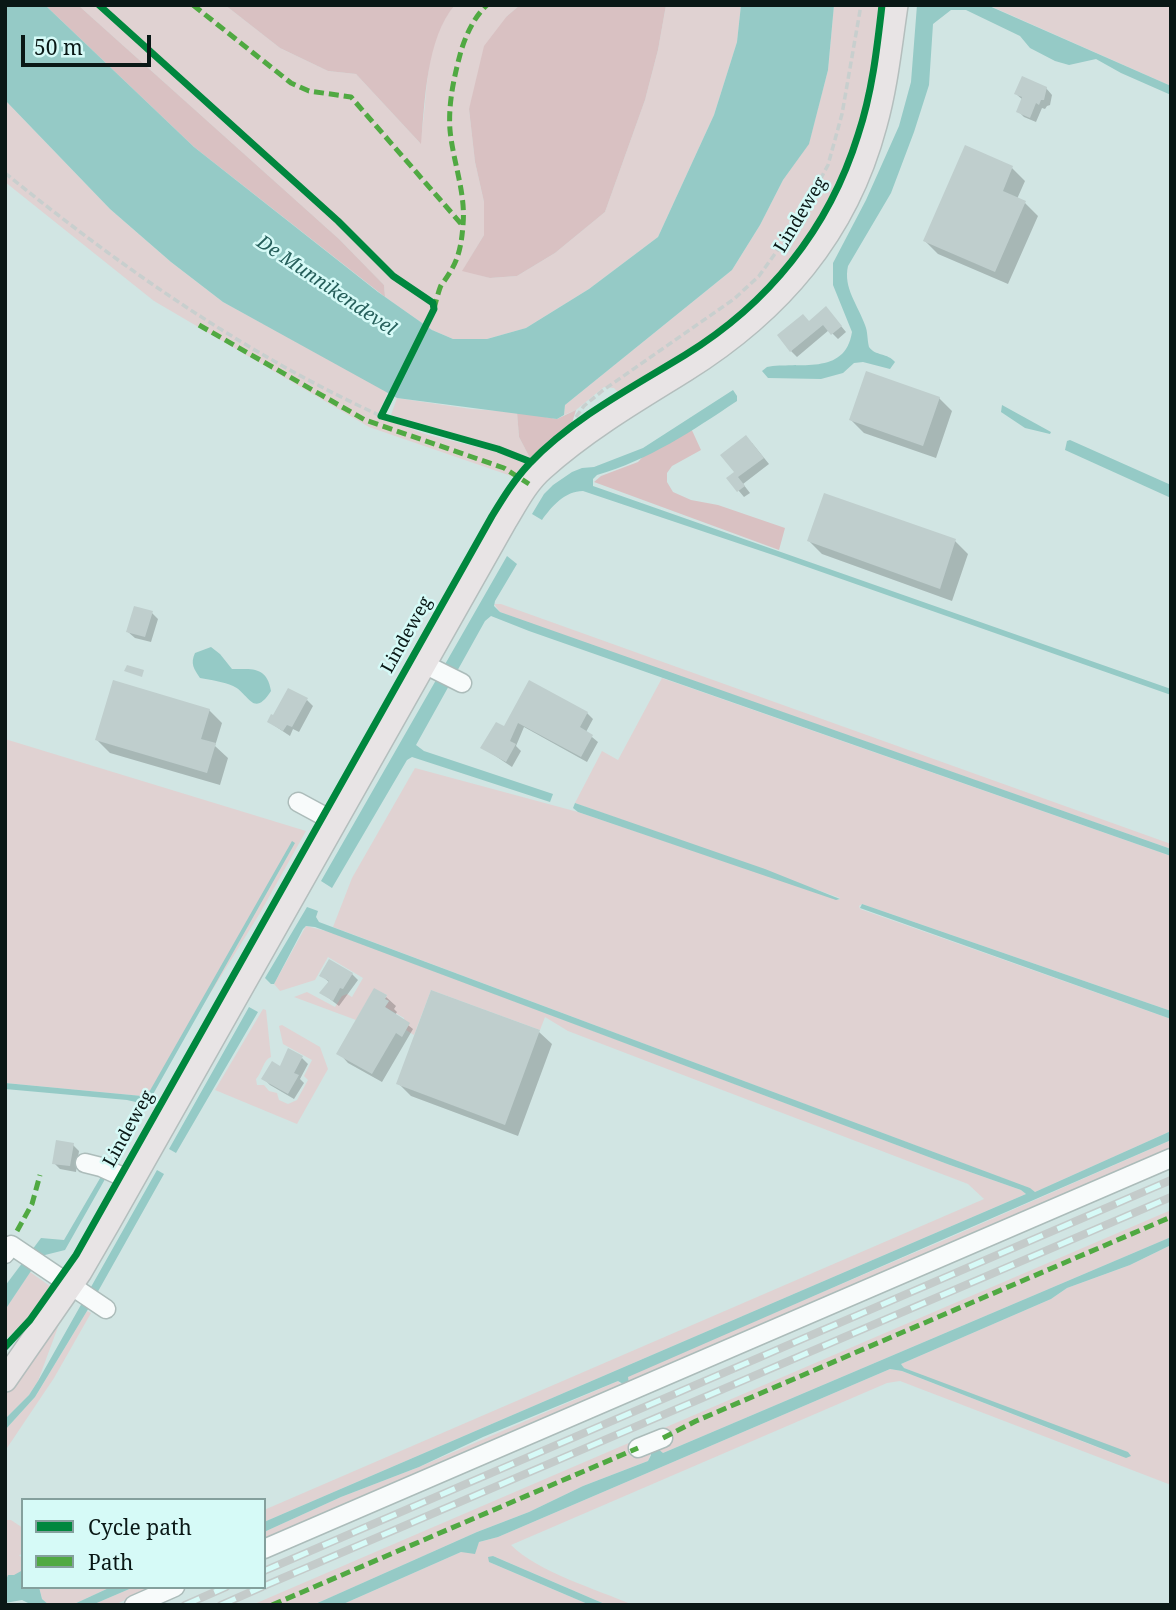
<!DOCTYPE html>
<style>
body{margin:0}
#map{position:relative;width:1176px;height:1610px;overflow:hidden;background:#d1e5e3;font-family:"Noto Serif",serif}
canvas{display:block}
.frame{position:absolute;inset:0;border:7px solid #0a1816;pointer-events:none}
.legend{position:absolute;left:21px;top:1498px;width:245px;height:91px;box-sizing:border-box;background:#d6faf7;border:2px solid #84a09d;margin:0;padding:9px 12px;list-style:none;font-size:21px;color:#0a1816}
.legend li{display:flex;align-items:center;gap:14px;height:35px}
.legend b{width:35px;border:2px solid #84a09d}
.scale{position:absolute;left:21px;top:35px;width:130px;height:32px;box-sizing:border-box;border:4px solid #0a1816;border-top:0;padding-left:9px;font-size:21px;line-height:24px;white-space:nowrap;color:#0a1816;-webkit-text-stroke:5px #d6faf7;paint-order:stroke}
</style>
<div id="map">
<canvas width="1176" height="1610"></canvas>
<div class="frame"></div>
<ul class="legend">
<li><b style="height:9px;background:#00873e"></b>Cycle path</li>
<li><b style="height:9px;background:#50a942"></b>Path</li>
</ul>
<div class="scale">50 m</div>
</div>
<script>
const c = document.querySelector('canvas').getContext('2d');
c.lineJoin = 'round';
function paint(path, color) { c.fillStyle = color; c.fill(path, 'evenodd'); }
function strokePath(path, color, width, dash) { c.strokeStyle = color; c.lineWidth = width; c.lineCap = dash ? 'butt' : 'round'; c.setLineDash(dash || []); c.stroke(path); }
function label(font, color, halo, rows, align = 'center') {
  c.font = font + ' "Noto Serif",serif'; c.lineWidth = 5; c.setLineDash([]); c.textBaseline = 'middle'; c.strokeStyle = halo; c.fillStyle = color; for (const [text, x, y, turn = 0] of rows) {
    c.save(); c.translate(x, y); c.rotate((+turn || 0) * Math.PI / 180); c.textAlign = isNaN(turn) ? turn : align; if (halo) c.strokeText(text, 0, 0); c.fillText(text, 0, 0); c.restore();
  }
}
paint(new Path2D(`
 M78,5H225L280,48L328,71L356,74L420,143C429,99 422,41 455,5H520L507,16L469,109L475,162L484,202V235L463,270L490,278L517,276L555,253L605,212L645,100L658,50L666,5H741L737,42L714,115L658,237L589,289L526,328L487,339H453L432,330L385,297L384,285L339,239Z
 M834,5H886L869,111L852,162L831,209L797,264L737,324L623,397L614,388L604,387L576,410L564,415L565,405L732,270L760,225L783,180L809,143L828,70Z
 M988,5H1171V86Z
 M5,100L110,209L171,262L223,302L388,392L377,416L425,434L497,452L532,466L520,479L369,427L154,301L5,182Z
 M397,398L471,409L517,412L519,437L530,458L498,446L391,415Z
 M494,604H501L1171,844V849L531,624L500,612Z
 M662,678L1171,856V1011L862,904L859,906L860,909L1171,1019V1131L1035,1192L1029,1188L333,927L352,878L415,768L578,812L839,900L840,898L575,803L602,751L618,760Z
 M5,739L306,831L260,913L148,1094L142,1096L5,1083Z
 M306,926L330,932L950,1165L1021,1190L1026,1194L264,1522V1510L984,1199L968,1184L568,1031L545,1017L540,1030L431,990L414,1035L406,1030L404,1018L385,1007L389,1001L385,999L387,995L374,989L356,1020L294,997L307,992L335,1007L342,996L347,994L352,997L363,978L328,957L315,980L280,991L274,984Z
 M263,1009L266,1010L271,1057C263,1060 262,1073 256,1079L257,1085H264L269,1091L277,1093L279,1100L288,1104L297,1100L308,1080L304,1076L312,1060L283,1044L279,1026L282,1025L320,1047L328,1069L297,1124L215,1090Z
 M1171,1140V1149L629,1385L628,1377L633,1373L942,1241Z
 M1171,1210V1237L663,1453L658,1450L650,1434Z
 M1171,1245V1485L900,1381L887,1383L511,1545C538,1572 596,1589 633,1605H607L493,1556L489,1562L590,1605H341L461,1552L475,1549L479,1542L498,1537L890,1369L902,1371L1125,1458L904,1368L901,1364L1051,1299L1067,1288L1130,1265Z
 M30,1272L50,1286L28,1318L5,1340V1310Z
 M65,1308L38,1381L29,1395L5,1419V1395Z
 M87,1311L91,1313L54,1378L5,1451V1430L35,1397Z
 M618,1381L624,1387L264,1540V1532L341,1497L419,1467Z
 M645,1436L651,1453L648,1461L583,1486L529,1512L477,1532L313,1605H252Z
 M5,1520H11L23,1528V1554L19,1555L23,1559V1570L7,1583Z
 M39,1587H111L72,1605H49L42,1599Z
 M134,1587H154L114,1605H92Z`), '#e0d2d2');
paint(new Path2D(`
 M45,5H78L339,239L384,285L385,297L194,147Z
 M225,5H455C426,38 425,102 421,144L356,74L328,71L280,48Z
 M520,5H666L658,50L645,100L605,212L555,253L517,276L490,278L462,271L484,235V202L475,162L469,109L484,46L507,16Z
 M576,410L572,423L530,458L519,437L517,412L557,419Z
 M690,426L701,450L672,466L667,473V482L673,492L691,500L718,505L785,528L779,550L594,482L601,476L638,462L650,449Z`), '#d9c1c2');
paint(new Path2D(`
 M5,5H45L194,147L378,292L432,330L453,339H487L526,328L589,289L658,237L714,115L737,42L741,5H834L828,70L809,144L783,180L760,225L732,270L565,405L564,415L557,419L397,398L223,302L171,262L110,209L5,100Z
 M917,5H987L1171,86V95L1121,73L1096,59L1069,65L1055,61L1030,48L1020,36L966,10H951L933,24L929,85L914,132L891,193L848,266C843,288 858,305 865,325C868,332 867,339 869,347C875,356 888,353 895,362L890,369L863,362L854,363L843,373L821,379L768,378L762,371L767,367C798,361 845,377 852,332L833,285V263L866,200L899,126L911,82Z
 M733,390L737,396V401C692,431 649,460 597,475L593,479V486L1171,689V695L776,556L583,491C565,491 552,506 542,520L532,514L544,494L553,485L572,472L582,468L594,467L643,448Z
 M1002,405L1051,432L1050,434L1025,428L1001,412Z
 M1070,440L1171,485V498L1065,450L1067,441Z
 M507,556L517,564L495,601L494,606L500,612L1171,849V856L529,631L491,616L485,621L416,745L424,751L553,794L550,802L412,757L407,760L332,888L321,881Z
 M211,647L220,654L232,669C252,669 267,666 271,691C253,719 249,693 233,686C224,682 211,680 200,678C194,669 190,664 195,653Z
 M575,803L765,869L840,899L836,900L578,812L573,808Z
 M292,841L295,843L65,1250L41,1256L5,1310V1286L41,1238L64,1240L141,1108L140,1103L127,1100L5,1089V1083L142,1096L148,1094Z
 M862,904L1171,1011V1019L860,908Z
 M307,907L318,911L316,917L319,922L1030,1188L1035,1192L1171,1131V1140L628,1377L629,1385L657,1448L663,1453L1171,1237V1245L1130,1265L1067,1288L1051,1299L901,1364L904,1368L1128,1452L1131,1456L1126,1458L902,1371L890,1369L498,1537L479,1542L475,1554L461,1552L341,1605H313L477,1532L529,1512L583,1486L648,1461L651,1455L650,1449L623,1384L618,1381L483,1437L419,1467L341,1497L264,1532V1522L1026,1194L1021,1190L950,1165L315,927L306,926L303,929L274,984H271L265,978Z
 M249,1007L258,1012L176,1153L169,1149Z
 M157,1170L164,1174L87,1311L35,1397L5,1430V1419L29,1395L38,1381Z
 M493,1556L607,1605H590L489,1562L488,1557Z
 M23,1570V1587H39L42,1599L49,1605H32L22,1600L5,1603V1583L8,1575H14Z
 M111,1587H134L92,1605H72Z`), '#95cac6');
paint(new Path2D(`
 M638,1397L654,1432L642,1438L627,1402Z`), '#d1e5e3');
paint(new Path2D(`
 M1046,88L1052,95L1050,105L1047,106L1045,109L1042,108L1036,122L1024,117L1018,111L1023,100L1016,94Z
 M1012,168L1025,181L1017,199L1025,203L1038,216L1008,284L938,254L925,241Z
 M831,314L846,332L838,339L829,330L797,357L791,351L810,323Z
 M939,398L952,411L936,458L864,433L851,420Z
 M752,443L769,464L743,484L750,493L744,497L728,478L736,473Z
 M825,495L955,541L968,554L952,601L822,554L809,541Z
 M152,613L158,619L151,642L135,638L128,632Z
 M530,682L587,713L593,719L586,732L598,742L587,762L524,727L516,746L521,751L512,767L482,747L504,729Z
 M307,700L313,706L299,732L293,729L290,736L269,722Z
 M209,710L222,723L215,746L228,758L220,785L110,753L97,740Z
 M352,974L358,980L339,1006L322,993L330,983L322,976Z
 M386,997L396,1006L394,1009L397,1012L395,1015L413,1029L382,1082L348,1063L339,1053Z
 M539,1032L552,1044L518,1136L411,1096L398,1083Z
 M302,1058L308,1064L300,1079L304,1083L294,1099L270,1085L264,1079Z
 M73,1145L79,1151L76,1172L60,1169L54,1163Z`), '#0003');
paint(new Path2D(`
 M1022,76L1047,87L1044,100H1041L1039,105L1036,103L1030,118L1016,112L1022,97L1014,94Z
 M965,145L1013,166L1003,191L1026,201L995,272L923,241Z
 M826,306L842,326L831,335L823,325L790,352L777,335L803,314L809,321Z
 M866,371L940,397L923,446L849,420Z
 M746,435L764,458L738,477L745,486L737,492L726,478L734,472L720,455Z
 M824,493L956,539L940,589L807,541Z
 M134,606L153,611L145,637L126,632Z
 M127,665L144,670L142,677L124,671Z
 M113,680L210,709L201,739L216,743L207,773L95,740Z
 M529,680L588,712L580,727L593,735L581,757L518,723L510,741L516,744L506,762L480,748L496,722L504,726Z
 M288,688L308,698L292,727L287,725L283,731L267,722L271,714L273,715Z
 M329,959L353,973L343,989L340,988L333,1001L319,993L329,981L319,976Z
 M374,988L387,995L385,999L389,1001L385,1007L410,1023L402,1037L396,1033L372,1074L336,1054Z
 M431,990L540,1030L505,1125L396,1084Z
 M288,1048L303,1056L294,1073L299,1075L288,1094L261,1079L272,1061L280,1066Z
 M56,1140L74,1143L70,1166L52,1164Z`), '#bfcecd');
const minor = new Path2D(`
 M424,664L462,683
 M298,802L335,822
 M85,1163L101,1167L132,1181
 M5,1254L11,1245L106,1309
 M638,1448L663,1438
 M264,1549L1171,1158
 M134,1605L175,1587`);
const major = new Path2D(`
 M5,1380L80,1272L109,1222L505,521C516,503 526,483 542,469C584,431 636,400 685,370C779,311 846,234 875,125C886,86 890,45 896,5`);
strokePath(minor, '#acbcba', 21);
strokePath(major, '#b4bebd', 26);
strokePath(new Path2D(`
 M5,173C122,268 245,354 381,416
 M576,417L584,406L602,391L734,299L759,276L797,223L828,165L842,114L861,5`), '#c8cfce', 3.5, [7, 3.5]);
strokePath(minor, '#f8fbfb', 18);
strokePath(major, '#e8e4e5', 23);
const rail = new Path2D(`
 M264,1571L1171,1180
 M264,1586L1171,1197
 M185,1605L226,1587
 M221,1605L262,1587`);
strokePath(rail, '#c4cbca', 8);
strokePath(rail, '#d6faf7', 5, [16]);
strokePath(new Path2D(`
 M193,5L291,83L309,91L351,97L463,226
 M434,309C435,305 440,285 442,284C457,264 461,251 463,225C466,193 453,162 450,130C448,104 454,77 461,51C466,35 474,17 487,5
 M199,325L365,420L504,468L529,484
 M17,1231L32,1204L40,1175
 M663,1438L696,1421L1171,1217
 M272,1605L638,1448`), '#50a942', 5, [10, 5]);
strokePath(new Path2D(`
 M99,5L338,221L393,276L433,303L434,309L381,416L498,449L531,462
 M5,1347L30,1320L76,1255L492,516C503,498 514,480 529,464C573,418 631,388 685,355C768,304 829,229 858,135C872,93 877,49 882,5`), '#00873e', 7);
label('18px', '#0a1816', '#d6faf7', [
 ["Lindeweg",801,215,-59],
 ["Lindeweg",407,635,-61],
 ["Lindeweg",129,1129,-61]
]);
label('italic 19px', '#265f5b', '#d6faf7', [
 ["De Munnikendevel",326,286,34]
]);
</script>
